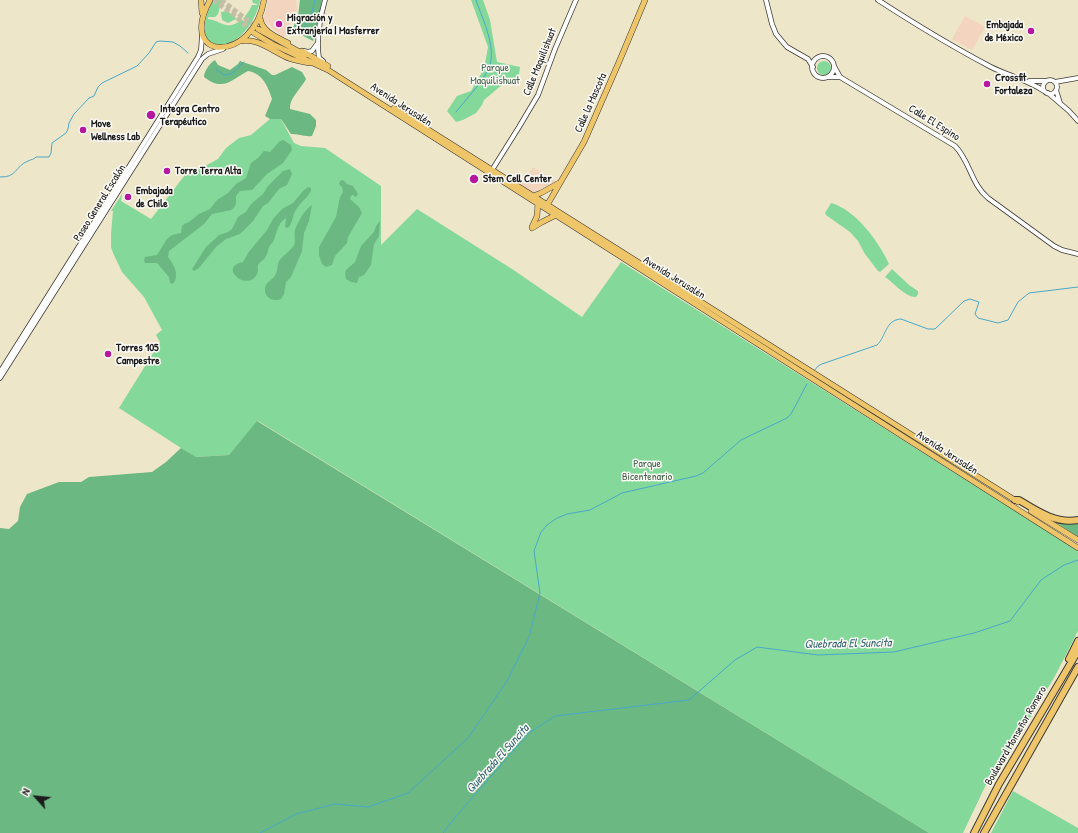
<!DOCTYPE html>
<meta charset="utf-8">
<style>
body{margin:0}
#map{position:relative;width:1078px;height:833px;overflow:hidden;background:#eee6c9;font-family:"Patrick Hand",sans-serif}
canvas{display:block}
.north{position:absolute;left:16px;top:777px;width:40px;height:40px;-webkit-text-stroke:3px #fdfcf7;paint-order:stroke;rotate:297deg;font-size:11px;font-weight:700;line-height:16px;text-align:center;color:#1c1c1c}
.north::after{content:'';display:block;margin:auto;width:14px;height:18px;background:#1c1c1c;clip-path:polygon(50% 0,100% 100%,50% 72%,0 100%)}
</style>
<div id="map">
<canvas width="1078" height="833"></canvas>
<div class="north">N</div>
</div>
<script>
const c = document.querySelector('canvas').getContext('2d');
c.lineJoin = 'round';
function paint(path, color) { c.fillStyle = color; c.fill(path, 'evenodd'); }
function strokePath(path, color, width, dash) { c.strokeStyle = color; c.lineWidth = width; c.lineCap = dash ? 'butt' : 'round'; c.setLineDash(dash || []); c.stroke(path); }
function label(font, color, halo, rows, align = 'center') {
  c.font = font + ' "Patrick Hand",sans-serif'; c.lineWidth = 3; c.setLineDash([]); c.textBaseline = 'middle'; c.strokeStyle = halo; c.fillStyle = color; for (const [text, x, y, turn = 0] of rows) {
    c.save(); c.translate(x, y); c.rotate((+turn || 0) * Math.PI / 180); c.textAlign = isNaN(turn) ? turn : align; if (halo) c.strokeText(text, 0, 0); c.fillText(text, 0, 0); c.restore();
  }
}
paint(new Path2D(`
 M268,0H296L297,10L290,22V25L284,38L264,21L263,19L266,11Z
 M965,16L985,27L972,50L952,39Z
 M533,167L557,182L532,193L521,185Z`), '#f3d4bf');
paint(new Path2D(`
 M213,0H222L218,14L215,17H208V19C225,22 224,31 242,20L245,22V20L243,19L249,11L252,5H257V4L253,3L252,0H260C258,16 241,44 222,45C219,45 213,43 210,43L205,34V22L207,14Z
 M471,0H483L490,20L497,62L520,67L518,82L503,84L484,100L482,105L476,113L463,120L456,122L447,111L457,96L471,91L484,69L488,47Z
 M228,11L231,14H234L236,19L228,23L222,20L221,12Z
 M817 68a7 7 0 1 1 14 0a7 7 0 1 1-14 0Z
 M277,112L294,143L301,146L325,148L381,186V245L417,209L512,269L582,317L621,262L1072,547L1078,552V631L1055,676L997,774H991L963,833H929L258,421L229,455L195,457L119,408L160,342L156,335L162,330L144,297L122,272L113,253L111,247V234L113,211H111L122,194L121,201L151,219L188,171L192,173L218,159L226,148L239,138L251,135L270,119L272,114Z
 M831,203C856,210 879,242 889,264L880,272L878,271L865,254L858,241L850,232L826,215L825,213Z
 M892,269L909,285L918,291V294L916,297C905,297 894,283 885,277Z
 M1013,791L1078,828V833H991Z`), '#84d89a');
paint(new Path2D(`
 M300,0H322L315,35L313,41L292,30L298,16Z
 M215,60L218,65L230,70L238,64L240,61L266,70L272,75H275L292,67L302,72L306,79C301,89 289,98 290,109L310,114L316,120V126L312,136C304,137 299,134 291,134L281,119H270L265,116L272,99C268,86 262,73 248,71C231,80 223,92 204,77C204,71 210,63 215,60Z
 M283,140L291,145L292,150L283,163L267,174L252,190L240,191L236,196C236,202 237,206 231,210L212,214L204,224L169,251L168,257C174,265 180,275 173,284L170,283L169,277L157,263H145L144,260L145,257L157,255L167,239L172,235L181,233L182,226L184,224L189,222L199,214L210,209L217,200L228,193L236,184L246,178L251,163L258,158L262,153L264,151L270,152L280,141Z
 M290,169L292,174L287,185L279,189L268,203L263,206L253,221L240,234L226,239L216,247L199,268L194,271L192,269L206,247L219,235L228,232L232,229L238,217L246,212L251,204L263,194L268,186L283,171Z
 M343,180L347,184L353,186L358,194L356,197L353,195L351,196L350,199L359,207L362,213L348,237L347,243L335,256L332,265L326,267L322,264L319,255V247L336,217L340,197L343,192L342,187L339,184L340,181Z
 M308,187L311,188V191C307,198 300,203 296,210C292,215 294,221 288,228L285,227L286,218C277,223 277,234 273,242C272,243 270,245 269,247C268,250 268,253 266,256C265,260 260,261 258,265C257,268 259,271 257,274C248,293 217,267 243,262L248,253L267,230L273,219L282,209L293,203L303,191Z
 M312,205L309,221L304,233L302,251L291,277L286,282L284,294L281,299C273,302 264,298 265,288C266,281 275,279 276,273C278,269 277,265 279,261C283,255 290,252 294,245C296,241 294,235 295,230C298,222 304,210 312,205Z
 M380,221L379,236L374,244L371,265L364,275L359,277L357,283L351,282L346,279L345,273L346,270L355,262L361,246L374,232L376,226Z
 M257,421L929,833H0V528L9,529L18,521L20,507L27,494L59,482H81L89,477L152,472L166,462L181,448L196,457L229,455Z
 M1052,520L1078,521V537Z`), '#6bb882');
strokePath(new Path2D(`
 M299,33C309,24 312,13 315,0
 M216,69L224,75L231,74L244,62
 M456,112C466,99 479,86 487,72C499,51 483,21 476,0
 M0,177C17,178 15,166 28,161C32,159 33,160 36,157H49L51,153L52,143L66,133L68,129L69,123L74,114L89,98L94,96L98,87L102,83L137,66L149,53L156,42L160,41L173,42L180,46L188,53
 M814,371L818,366L822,364L877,345C886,337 885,320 901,319L928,329H935L964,301L970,299L979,302L975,314L978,318L998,323L1008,320L1018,302L1029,293L1078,287
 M260,833L296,814L335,804L368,807L408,793L468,738L507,681L529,637L540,593L534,551L541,532L547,525L557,518L567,514L590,510L622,493L696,476L703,473L741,440L787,418L791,414L807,384
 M443,833L458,814L529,733L555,716L689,700L735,660L757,647L818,655L894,652L974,633L1010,621L1041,580L1064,565L1078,560`), '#49a8c8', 1);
strokePath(new Path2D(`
 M213,0L233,14L253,32
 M221,0L256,27`), '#c4bea6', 5, [5, 2.5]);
const minor = new Path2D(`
 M766,0L772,24L776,34L787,47L808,59L813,67
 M878,0C915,24 953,47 991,67C1009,76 1028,80 1044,91
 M304,51L308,52L312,51L317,44
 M812 67a11 11 0 1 1 22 0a11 11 0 1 1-22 0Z
 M323,61L319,58C316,40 320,18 325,0
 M834,66L840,77L955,146C970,161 971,184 988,198L1054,246L1062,250L1078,254
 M827,77H840
 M1043 87a7 7 0 1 1 14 0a7 7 0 1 1-14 0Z
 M1029,81H1046
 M1055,82L1078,78
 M1056,90L1060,103
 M1048,93L1069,111L1078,121
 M492,170L519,127L538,95L555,49L576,0
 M0,372L198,57L201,50L202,36
 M0,378L202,59L208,54L223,49`);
const major = new Path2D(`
 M201,0L202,13
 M210,0C176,63 254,63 264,0
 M260,18C262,32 277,37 288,43
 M258,29L305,55
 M254,33L272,44L328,70L1078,548
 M240,41C259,37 274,53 291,59C297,61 303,62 309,63
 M302,51L328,66
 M394,108L1018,502
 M533,196L541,193L559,183
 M546,207L584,142L619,62L645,0
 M532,227L537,216L538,203
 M532,228L542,222L556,215
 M1031,511L1078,540`);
const highway = new Path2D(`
 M1015,500H1019C1037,511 1056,524 1078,520
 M1069,659L1078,641
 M974,833L999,784L1078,651
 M984,833L1078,667`);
strokePath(minor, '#3c3a36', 5.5);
strokePath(major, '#3c3a36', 6);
strokePath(highway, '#3c3a36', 8);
strokePath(minor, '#fff', 4);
strokePath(major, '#eec569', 5);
strokePath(highway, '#eec569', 6);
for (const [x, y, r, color] of [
 [279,24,4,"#b5179e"],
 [1031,31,4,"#b5179e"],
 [987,84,4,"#b5179e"],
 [151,115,5,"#b5179e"],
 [83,130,4,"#b5179e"],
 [167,171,4,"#b5179e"],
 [474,179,5,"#b5179e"],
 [128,197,4,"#b5179e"],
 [108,354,4,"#b5179e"]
]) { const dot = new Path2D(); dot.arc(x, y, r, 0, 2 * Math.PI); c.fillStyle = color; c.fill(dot); strokePath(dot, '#fdfcf7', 1.5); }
label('bold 11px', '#1c1c1c', '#fdfcf7', [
 ["Migración y",287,18],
 ["Extranjería | Masferrer",287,31],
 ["Embajada",1023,25,"right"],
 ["de México",1023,38,"right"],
 ["Crossfit",995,78],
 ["Fortaleza",995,91],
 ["Integra Centro",160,109],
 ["Terapéutico",160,122],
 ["Move",91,124],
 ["Wellness Lab",91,137],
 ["Torre Terra Alta",175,171],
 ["Stem Cell Center",483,179],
 ["Embajada",136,191],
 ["de Chile",136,204],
 ["Torres 105",116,348],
 ["Campestre",116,361]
], 'left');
label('11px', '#1c1c1c', '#fdfcf7', [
 ["Calle Maquilishuat",540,62,-68],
 ["Calle la Mascota",591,103,-66],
 ["Avenida Jerusalén",401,105,33],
 ["Calle El Espino",934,123,32],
 ["Paseo General Escalón",100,203,-58],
 ["Avenida Jerusalén",674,278,32],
 ["Avenida Jerusalén",947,453,33],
 ["Boulevard Monseñor Romero",1016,736,-60]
]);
label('11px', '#405e48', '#fdfcf7', [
 ["Parque",495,68],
 ["Maquilishuat",495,81],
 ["Parque",647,464],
 ["Bicentenario",647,477]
]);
label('italic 12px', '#326272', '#fdfcf7', [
 ["Quebrada El Suncita",848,644,-1],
 ["Quebrada El Suncita",498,759,-48]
]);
</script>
